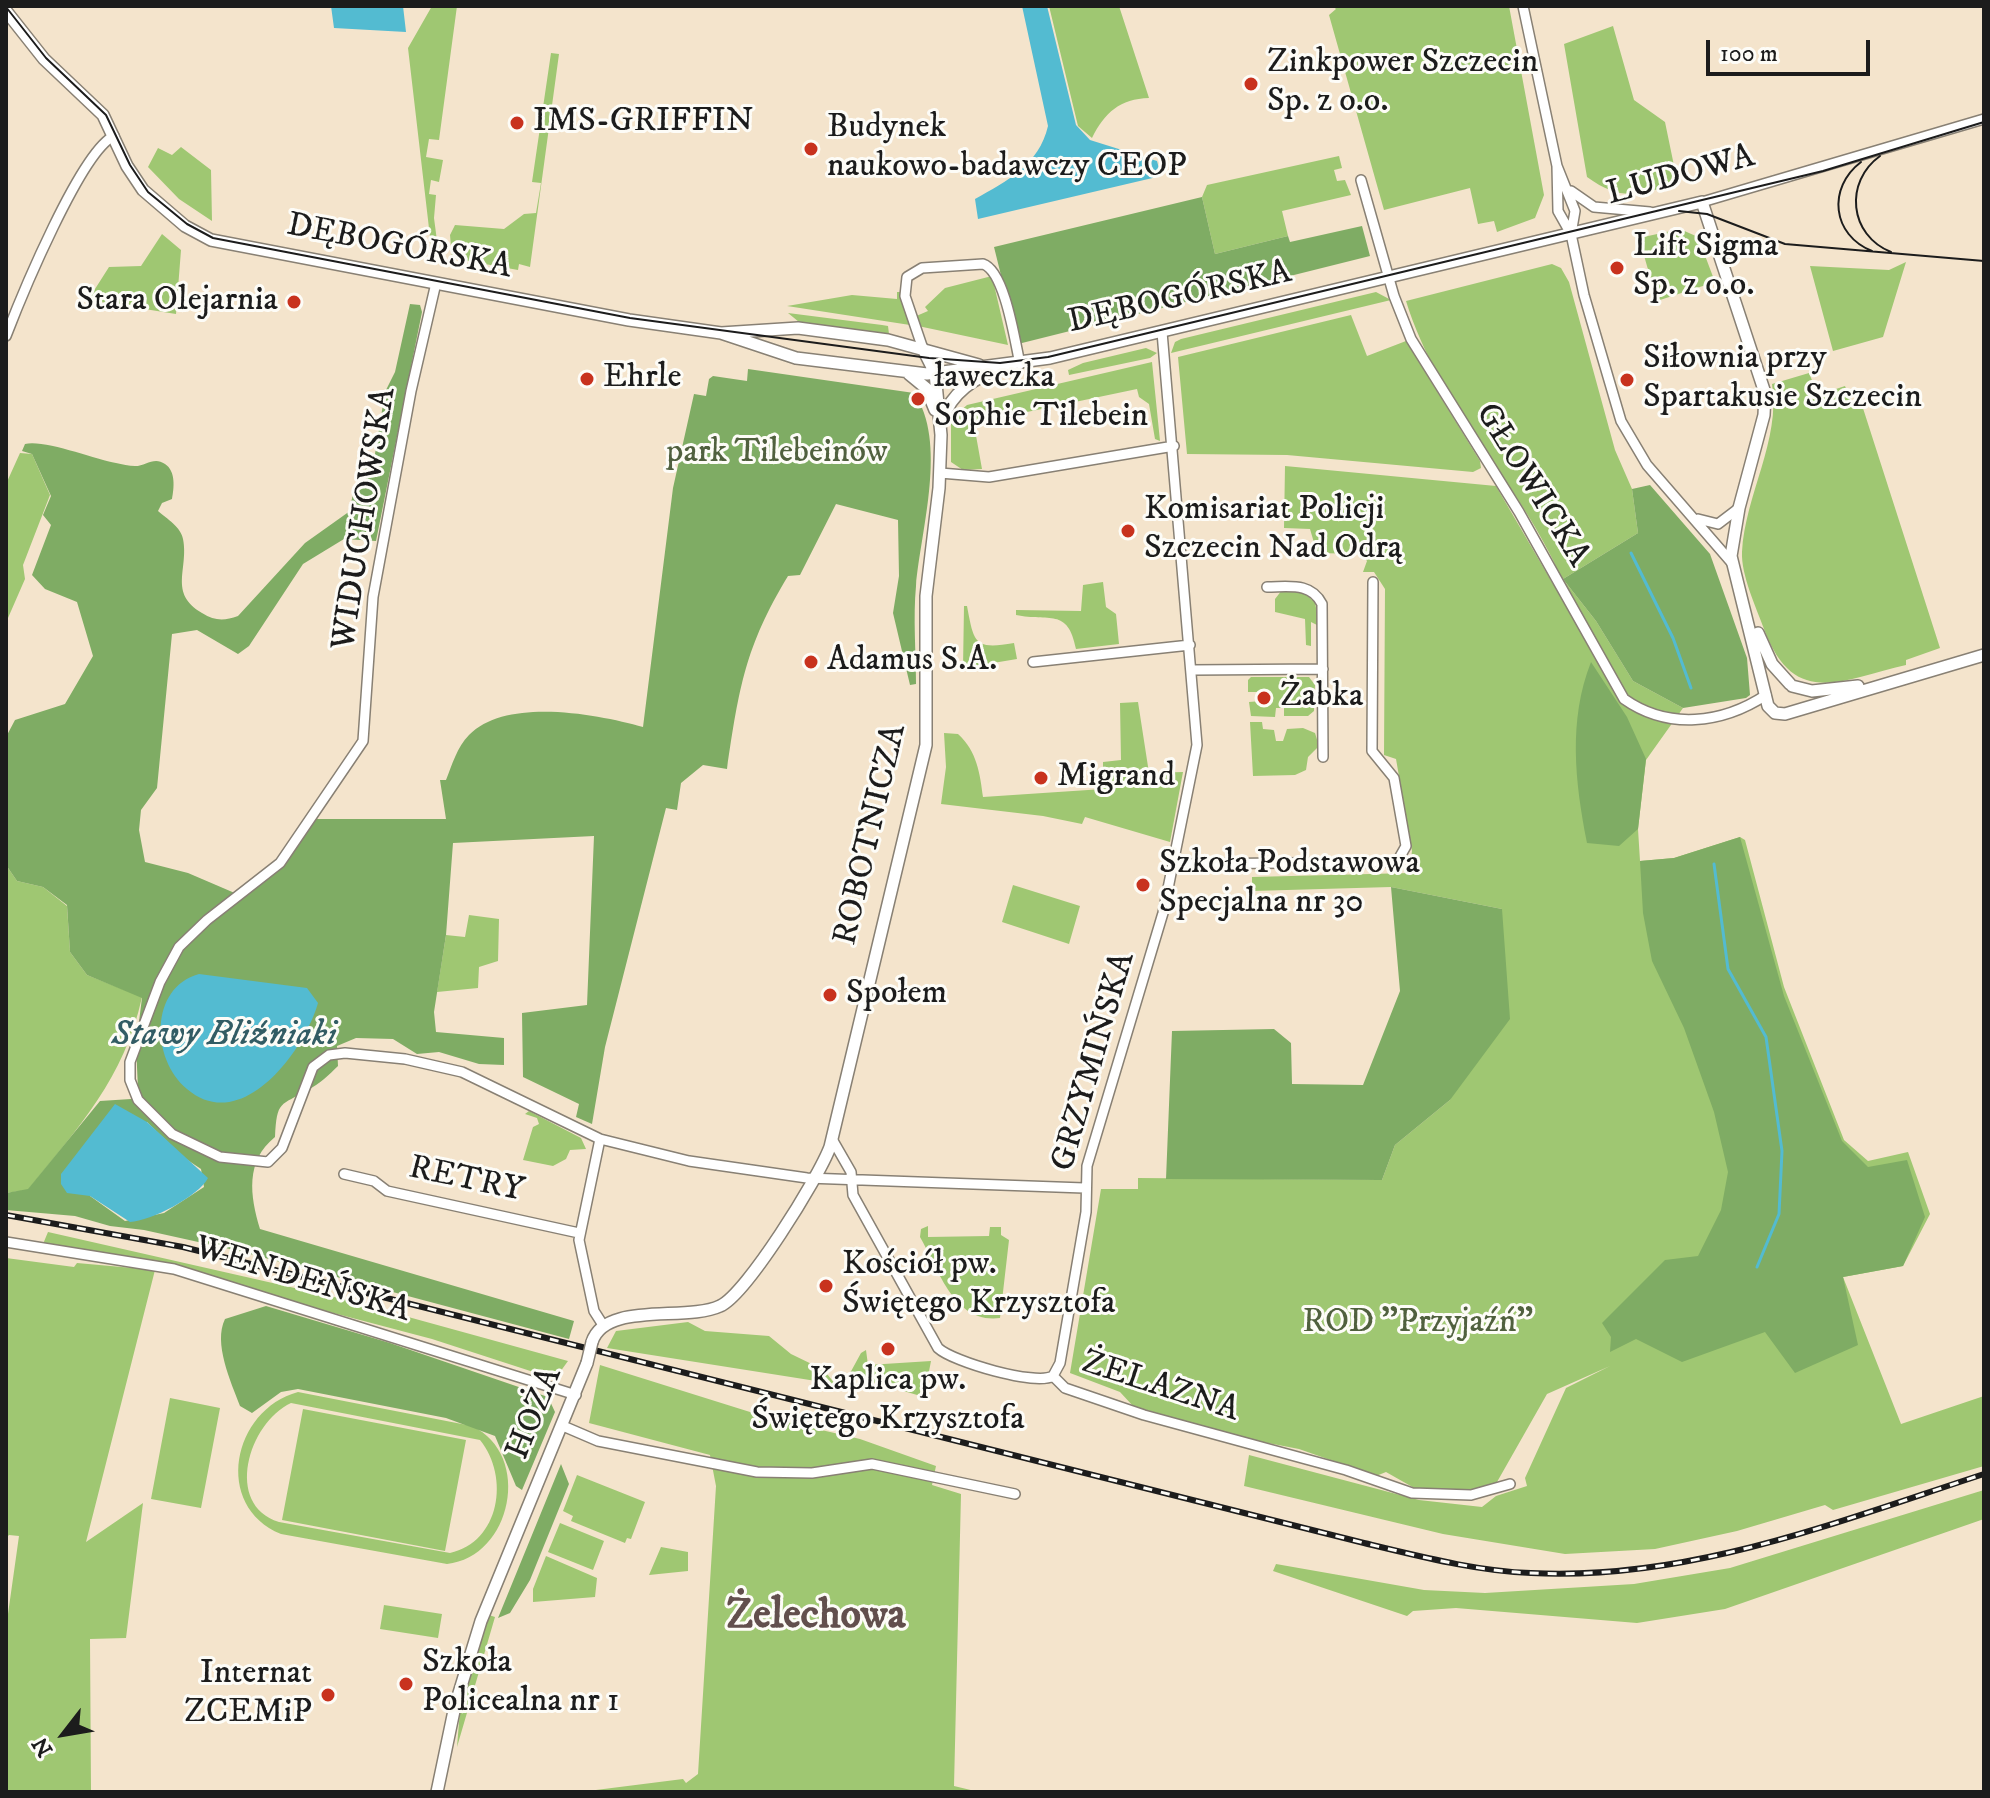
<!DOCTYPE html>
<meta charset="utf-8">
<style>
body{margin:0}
#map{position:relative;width:1990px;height:1798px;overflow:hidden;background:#f4e4cc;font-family:"IM FELL DW Pica",serif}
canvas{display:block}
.frame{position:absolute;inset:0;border:8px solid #1c1c1c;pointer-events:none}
.north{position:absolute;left:24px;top:1694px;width:80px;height:80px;-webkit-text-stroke:6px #fdfcf7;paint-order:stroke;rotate:239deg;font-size:22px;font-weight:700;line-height:32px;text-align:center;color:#1c1c1c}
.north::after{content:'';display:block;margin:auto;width:28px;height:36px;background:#1c1c1c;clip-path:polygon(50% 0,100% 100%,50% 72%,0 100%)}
.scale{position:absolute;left:1706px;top:40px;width:164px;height:36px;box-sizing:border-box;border:4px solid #1c1c1c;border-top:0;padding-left:10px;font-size:24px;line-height:28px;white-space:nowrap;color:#1c1c1c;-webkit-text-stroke:6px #fdfcf7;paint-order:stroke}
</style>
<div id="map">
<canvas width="1990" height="1798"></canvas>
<div class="frame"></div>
<div class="north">N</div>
<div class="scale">100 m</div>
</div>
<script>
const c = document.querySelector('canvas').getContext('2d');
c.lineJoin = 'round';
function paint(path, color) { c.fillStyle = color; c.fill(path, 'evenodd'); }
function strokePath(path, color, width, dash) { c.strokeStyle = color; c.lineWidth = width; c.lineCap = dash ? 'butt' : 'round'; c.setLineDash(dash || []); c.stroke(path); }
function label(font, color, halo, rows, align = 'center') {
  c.font = font + ' "IM FELL DW Pica",serif'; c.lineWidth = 6; c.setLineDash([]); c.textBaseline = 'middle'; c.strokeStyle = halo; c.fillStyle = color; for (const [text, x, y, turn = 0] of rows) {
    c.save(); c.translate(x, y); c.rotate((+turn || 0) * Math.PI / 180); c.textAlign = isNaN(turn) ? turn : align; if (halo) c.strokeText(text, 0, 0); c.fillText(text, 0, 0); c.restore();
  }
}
paint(new Path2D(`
 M432,6H457L439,140L429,139L426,157L443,160L439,182L431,180L429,194L436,195L434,218L439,256L432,254L408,48Z
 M1049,6H1119L1149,98C1120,99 1105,112 1092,138L1078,126Z
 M1333,6H1509L1544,195L1535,218L1497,232L1494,221L1478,224L1470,188L1384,210L1329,15L1336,9Z
 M1613,26L1634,100L1665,122L1678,185C1637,193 1623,203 1587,177L1564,44Z
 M551,53L559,54L530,267L519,264L518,270L452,258L450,235L455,225L504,229L524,214L536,213L541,183L532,182Z
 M181,147L211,170L212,221L179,199L148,167L158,148L172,155Z
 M1339,156L1342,168L1334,170L1337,181L1345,180L1351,195L1282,211L1288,236L1215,254L1202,197L1207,185Z
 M1680,229L1698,237L1715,282L1657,301L1639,238Z
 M162,234L181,250L176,314L88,300L109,267L141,266Z
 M1906,262L1883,337L1833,351L1810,266L1889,270Z
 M1552,264L1561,268L1569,282L1615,450L1632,489L1638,533L1563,579L1596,621L1633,681L1683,708L1646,760L1638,829L1640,861L1674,858L1740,837L1745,840L1784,987L1844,1140L1868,1161L1908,1152L1930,1214L1903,1266L1843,1277L1901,1424L1984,1396V1466L1833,1510L1825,1505L1737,1531L1655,1549L1565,1554L1443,1534L1244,1486L1249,1455L1419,1500L1482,1507L1496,1496L1527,1486L1525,1478L1566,1388L1610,1366L1547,1394L1497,1482L1481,1490L1433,1492L1416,1489L1386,1472L1376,1476L1299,1449L1242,1438L1133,1406L1120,1392L1070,1373L1101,1189H1138V1178L1382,1180L1395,1145L1450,1100L1502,909L1391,887L1252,891V877L1409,873L1412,851L1396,759L1384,755L1385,589L1374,572H1363L1367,561L1362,554L1317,553L1310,529L1284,528L1285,466L1496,486L1553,584L1562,579C1519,481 1438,405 1406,301Z
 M992,276L1008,345L918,326L914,317L928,311L925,307L945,288Z
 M897,292H901L910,325L787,306L852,295L897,299Z
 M1376,292L1391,300L1171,353L1175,342L1181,339Z
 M788,313L882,325L888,326L889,334L799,322Z
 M1351,315L1367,356L1406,341L1480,461L1481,468L1473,472L1287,455L1187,454L1178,357Z
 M1146,348L1157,353L1150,358L1069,375L1068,370L1083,363Z
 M1152,362L1160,441L1155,439L1149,404L1139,397L1137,389L984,421L975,430L982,469L963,470L951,462V419L967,405Z
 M1809,373L1818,395L1845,386L1852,405L1861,402L1940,648L1906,660V665C1841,680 1794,709 1764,629C1756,607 1741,575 1742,552C1745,495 1781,440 1772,384Z
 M20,453L32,454L50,495L23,565L25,579L8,618L6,484Z
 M1103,582L1106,607L1116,614L1119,644L1076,649C1068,607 1049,622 1016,615V610L1081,611L1083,585Z
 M1282,590L1301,591L1315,602L1319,626L1311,622V646L1306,645L1305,619L1275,612V599Z
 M964,606H967C974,643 974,650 1014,643L1017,659L963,668Z
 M1251,677H1309L1315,685L1314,711L1308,716H1284V708H1276L1275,717L1251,716L1249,702L1261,701L1260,692H1248V680Z
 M1138,702L1149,773L1183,772L1170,842L1085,817L1082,824L1043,816L941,804L946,767L944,733L958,734C977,751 980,774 983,797L1103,789V762L1121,760L1120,703Z
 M1250,722H1262L1263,729L1274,730L1276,741H1283L1287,729L1303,728L1315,733L1319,746L1308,757L1306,770L1295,775L1253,776Z
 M6,865L17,881L43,887L67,906L70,952L87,975L142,997C124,1079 79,1126 28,1190L6,1193Z
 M1013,885L1080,906L1069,944L1002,922Z
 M469,915L499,919L498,961L479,967L478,988L437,992L446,935L465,937Z
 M529,1111L581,1138L586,1149L570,1150L566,1159L553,1166L523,1160L533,1127L539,1124L537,1118L525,1114Z
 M928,1226V1237L989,1236L990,1227H1001V1235L1009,1240L1000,1318C954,1324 939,1270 920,1237L921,1229Z
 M48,1232L343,1299L568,1361L555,1379L432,1339L250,1291L161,1262L43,1244Z
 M6,1258L74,1267L77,1263L155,1270L86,1542L143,1503L126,1638L90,1639L91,1792H6L7,1621L19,1536L9,1535L6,1538Z
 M688,1322L705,1331L769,1336L791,1354L824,1370L835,1384L607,1348L616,1331Z
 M866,1350L868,1365L931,1361L924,1397L849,1375L861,1353Z
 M600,1365L766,1417L860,1439L936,1466L932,1485L961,1494L954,1786L979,1792H580L683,1779L686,1783L698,1774L716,1486L710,1455L589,1423Z
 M298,1392L472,1426C533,1455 512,1557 447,1564L281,1534C213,1506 232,1410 298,1392ZM291,1403L480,1440C510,1477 500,1542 450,1553L279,1522C224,1505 248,1423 291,1403Z
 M170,1398L220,1408L201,1508L151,1499Z
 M303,1409L466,1440L445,1551L282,1520Z
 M577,1475L645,1502L631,1539L627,1538L625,1543L571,1521L573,1516L563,1511Z
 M1984,1490V1519L1725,1609L1637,1623L1456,1608L1413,1611L1407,1616L1273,1571L1276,1564L1424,1590L1485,1593L1634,1584L1730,1568Z
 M560,1523L604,1541L593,1570L548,1552Z
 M661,1547L688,1552V1571L649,1575Z
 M546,1556L597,1578L595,1597L533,1602V1589Z
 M384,1605L442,1614L438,1638L380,1629Z
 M489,1615L495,1617L457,1747L460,1710Z`), '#9fc772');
paint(new Path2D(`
 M1202,197L1215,254L1288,236L1290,242L1362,226L1370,256L1018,344L994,247Z
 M410,304L420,305L422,312L376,541L344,539L303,564L249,646L238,654L197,630L172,634L157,788L141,810L139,830L145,862L188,873L244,897L284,864L315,819H446L440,780H446C452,765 457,747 469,735C506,697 597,714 643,727L673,488L694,394L706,396L709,379L713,376L747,381L748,369L914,393C948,442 921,529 916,586C913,618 916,652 916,684L910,685L893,613L899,576L898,520L836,504L800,575L788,576C745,647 739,688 727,769L703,765L681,783L677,810L666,808L605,1047L592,1124L576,1117L579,1104L523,1077L522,1013L587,1005L594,836L453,843L446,935L434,1012L436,1032L504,1038V1065L479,1064L439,1052L417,1054L393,1039L356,1038L337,1046L338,1066C329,1075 319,1084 308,1090C280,1106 277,1100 275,1137C245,1161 250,1196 260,1229L574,1321L569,1339L239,1251L144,1230L110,1226L75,1216L6,1210V1193L28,1189L100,1101L131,1099L138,1089L136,1045L142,998L87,975L70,952L67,905L43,887L17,881L6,865V737L15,720L65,704L93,656L77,602L45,589L32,575L51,525L43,515L51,496L32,454L22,451L25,444C43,439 95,459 116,463C122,464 129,466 135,466C146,466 154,456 165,464C176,471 174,488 172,499L162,503L158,511C167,519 181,527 183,539C189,569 168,593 202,613C215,621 224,621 238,616L305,543L350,511C351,495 361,469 374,460L385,392L395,372ZM147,1122L183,1157L201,1169L204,1187L164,1213L125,1221L90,1196Z
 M1650,485L1710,554L1747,658L1750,695L1746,698L1683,708L1633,681L1596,621L1563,579L1638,533L1632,489Z
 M1591,662L1627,717L1646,759L1638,829L1619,846L1587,843C1575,782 1568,720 1591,662Z
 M1740,837L1784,996L1842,1141L1868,1167L1907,1160L1925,1217L1903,1266L1843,1277L1858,1345L1795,1373L1765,1332L1682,1362L1636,1339L1610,1352L1611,1337L1602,1323L1665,1260L1698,1256L1721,1210L1728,1172L1714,1112L1684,1028L1652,961L1643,913L1640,861L1674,858Z
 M1391,887L1502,909L1510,1019L1450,1100L1395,1145L1382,1180L1166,1179L1172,1031L1274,1029L1291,1043L1292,1084L1363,1085L1400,991Z
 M266,1306L390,1343L548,1397L555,1412L522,1490L516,1486L495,1436L446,1418L298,1389L281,1392L252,1413L240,1406C231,1382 213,1343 225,1319Z
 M561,1464L569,1484L530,1580L510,1613L498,1618Z`), '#7fac64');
paint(new Path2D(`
 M331,6H403L406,32L334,28Z
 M1022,6H1047L1076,125L1090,140L1157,161L1161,176L978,219L975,199C1007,181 1039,165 1048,126Z
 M199,974L307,988L318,1003C305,1050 242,1136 187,1089C151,1059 149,988 199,974Z
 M115,1104L147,1122L208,1178C199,1196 151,1221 130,1222L90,1196L67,1193L61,1184V1174Z`), '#53bbd1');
strokePath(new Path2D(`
 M1631,553L1673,638L1691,688
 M1714,864L1728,969L1766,1037L1782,1151L1779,1214L1757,1267`), '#53bbd1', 3);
const minor = new Path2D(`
 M1523,6L1557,166L1575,211L1571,234
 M1557,166L1558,211L1571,234L1584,295L1621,421L1647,465L1732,563
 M1361,180L1394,296L1411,339L1519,512L1624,699C1668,730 1722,724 1766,695
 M1571,191L1594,207L1650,212
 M1702,202L1984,119
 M436,283L411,391L373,597L363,741L280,863L207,920L179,947L160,982L130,1062V1080L138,1100L172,1134L220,1157L268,1162L282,1148L313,1067L329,1055L345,1053L405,1059L462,1072L600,1139L689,1161L807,1178L1084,1188
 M6,336C21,297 81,151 114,136
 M923,349L905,296L907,277L922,268L983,264C1005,271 1015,342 1020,364
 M940,473L989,477L1174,446
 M1698,519L1718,524L1739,508
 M1267,587C1289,587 1311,582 1322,604L1323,757
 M1033,662L1190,645
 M1192,670L1323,669
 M1175,864L1397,862L1406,846L1394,778L1372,751L1373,582
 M600,1139L579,1240L594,1311L603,1325
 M832,1139L851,1172L853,1195L938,1348C953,1362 1036,1386 1053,1376
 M344,1174L374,1181L387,1191L579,1233
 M6,1242L174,1269L576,1395
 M1053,1376L1060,1363L1086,1212L1087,1166L1163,913L1197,745L1162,332
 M1053,1376L1065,1388L1144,1415L1346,1470L1412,1493L1471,1495L1510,1484
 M563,1426L598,1441L757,1472L812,1473L872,1464L1015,1494`);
const tertiary = new Path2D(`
 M6,11L44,59L103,115L127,166L143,190L185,226L211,240L629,320L721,333L798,328L888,340L979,365
 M721,333L796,358L927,374L1050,358L1702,202L1765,393L1764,415L1739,508L1731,556L1768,706L1775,713L1785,714L1984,655
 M909,374L926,388L935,410
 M943,419C951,393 975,377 1000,369
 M1758,633L1772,664L1790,684
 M1792,686L1812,691L1858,686
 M592,1342C605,1301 686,1322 720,1306C746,1295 819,1177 830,1147L926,745V596L939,488L941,435L935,373L923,349
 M437,1792L455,1706L481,1621L587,1363`);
strokePath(minor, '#888074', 12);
strokePath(tertiary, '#888074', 14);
strokePath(minor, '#fff', 9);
strokePath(tertiary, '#fff', 11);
strokePath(new Path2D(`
 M6,7L46,58L106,115L130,165L148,192L187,224L213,238L630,318L929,358L1000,363L1048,357L1823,171L1984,122
 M1880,156C1844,182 1849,235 1891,252
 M1861,162C1827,188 1832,235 1872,251
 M1679,211L1707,214L1785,244L1984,261`), '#1c1c1c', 2);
const rail = new Path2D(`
 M6,1215L183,1247L1364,1543C1419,1556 1475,1571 1531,1573C1689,1581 1836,1522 1984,1474`);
strokePath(rail, '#1c1c1c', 6);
strokePath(rail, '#fdfcf7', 3, [9]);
const tertiaryBridge = new Path2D(`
 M587,1363L592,1342`);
strokePath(tertiaryBridge, '#888074', 14, []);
strokePath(tertiaryBridge, '#fff', 11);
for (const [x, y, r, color] of [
 [1251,84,8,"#c8321e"],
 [517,123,8,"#c8321e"],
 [811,149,8,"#c8321e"],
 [1617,268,8,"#c8321e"],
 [294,302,8,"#c8321e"],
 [587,379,8,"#c8321e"],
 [1627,380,8,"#c8321e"],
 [918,399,8,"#c8321e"],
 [1128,531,8,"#c8321e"],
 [811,662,8,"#c8321e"],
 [1264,698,8,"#c8321e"],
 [1041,778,8,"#c8321e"],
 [1143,885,8,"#c8321e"],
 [830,995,8,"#c8321e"],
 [826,1286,8,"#c8321e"],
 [888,1349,8,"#c8321e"],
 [406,1684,8,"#c8321e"],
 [328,1695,8,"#c8321e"]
]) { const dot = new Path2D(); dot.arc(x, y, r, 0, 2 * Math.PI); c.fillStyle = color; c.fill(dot); strokePath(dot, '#fdfcf7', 3); }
label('34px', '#1c1c1c', '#fdfcf7', [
 ["Zinkpower Szczecin",1267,64],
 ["Sp. z o.o.",1267,103],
 ["IMS-GRIFFIN",533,123],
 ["Budynek",827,129],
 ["naukowo-badawczy CEOP",827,168],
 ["Lift Sigma",1633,248],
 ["Sp. z o.o.",1633,287],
 ["Stara Olejarnia",278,302,"right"],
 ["Siłownia przy",1643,360],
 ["Spartakusie Szczecin",1643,399],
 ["Ehrle",603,379],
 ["ławeczka",934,379],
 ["Sophie Tilebein",934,418],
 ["Komisariat Policji",1144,511],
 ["Szczecin Nad Odrą",1144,550],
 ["Adamus S.A.",827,662],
 ["Żabka",1280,698],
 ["Migrand",1057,778],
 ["Szkoła Podstawowa",1159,865],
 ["Specjalna nr 30",1159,904],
 ["Społem",846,995],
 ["Kościół pw.",842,1266],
 ["Świętego Krzysztofa",842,1305],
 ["Kaplica pw.",888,1382,"center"],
 ["Świętego Krzysztofa",888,1421,"center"],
 ["Szkoła",422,1664],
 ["Policealna nr 1",422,1703],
 ["Internat",312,1675,"right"],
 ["ZCEMiP",312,1714,"right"]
], 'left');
label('34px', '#1c1c1c', '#fdfcf7', [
 ["LUDOWA",1681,177,-15],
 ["DĘBOGÓRSKA",399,248,11],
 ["DĘBOGÓRSKA",1180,299,-13],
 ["GŁOWICKA",1531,486,58],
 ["WIDUCHOWSKA",366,519,-81],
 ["ROBOTNICZA",872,835,-77],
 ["GRZYMIŃSKA",1095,1062,-74],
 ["RETRY",466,1181,12],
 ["WENDEŃSKA",302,1281,17],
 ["ŻELAZNA",1160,1388,18],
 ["HOŻA",536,1414,-68]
]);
label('34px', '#50603e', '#fdfcf7', [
 ["park Tilebeinów",777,454],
 ["ROD \"Przyjaźń\"",1418,1324]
]);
label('italic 36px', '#325c64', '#fdfcf7', [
 ["Stawy Bliźniaki",224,1037]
]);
label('bold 42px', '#624f4d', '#fdfcf7', [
 ["Żelechowa",816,1618]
]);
</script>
